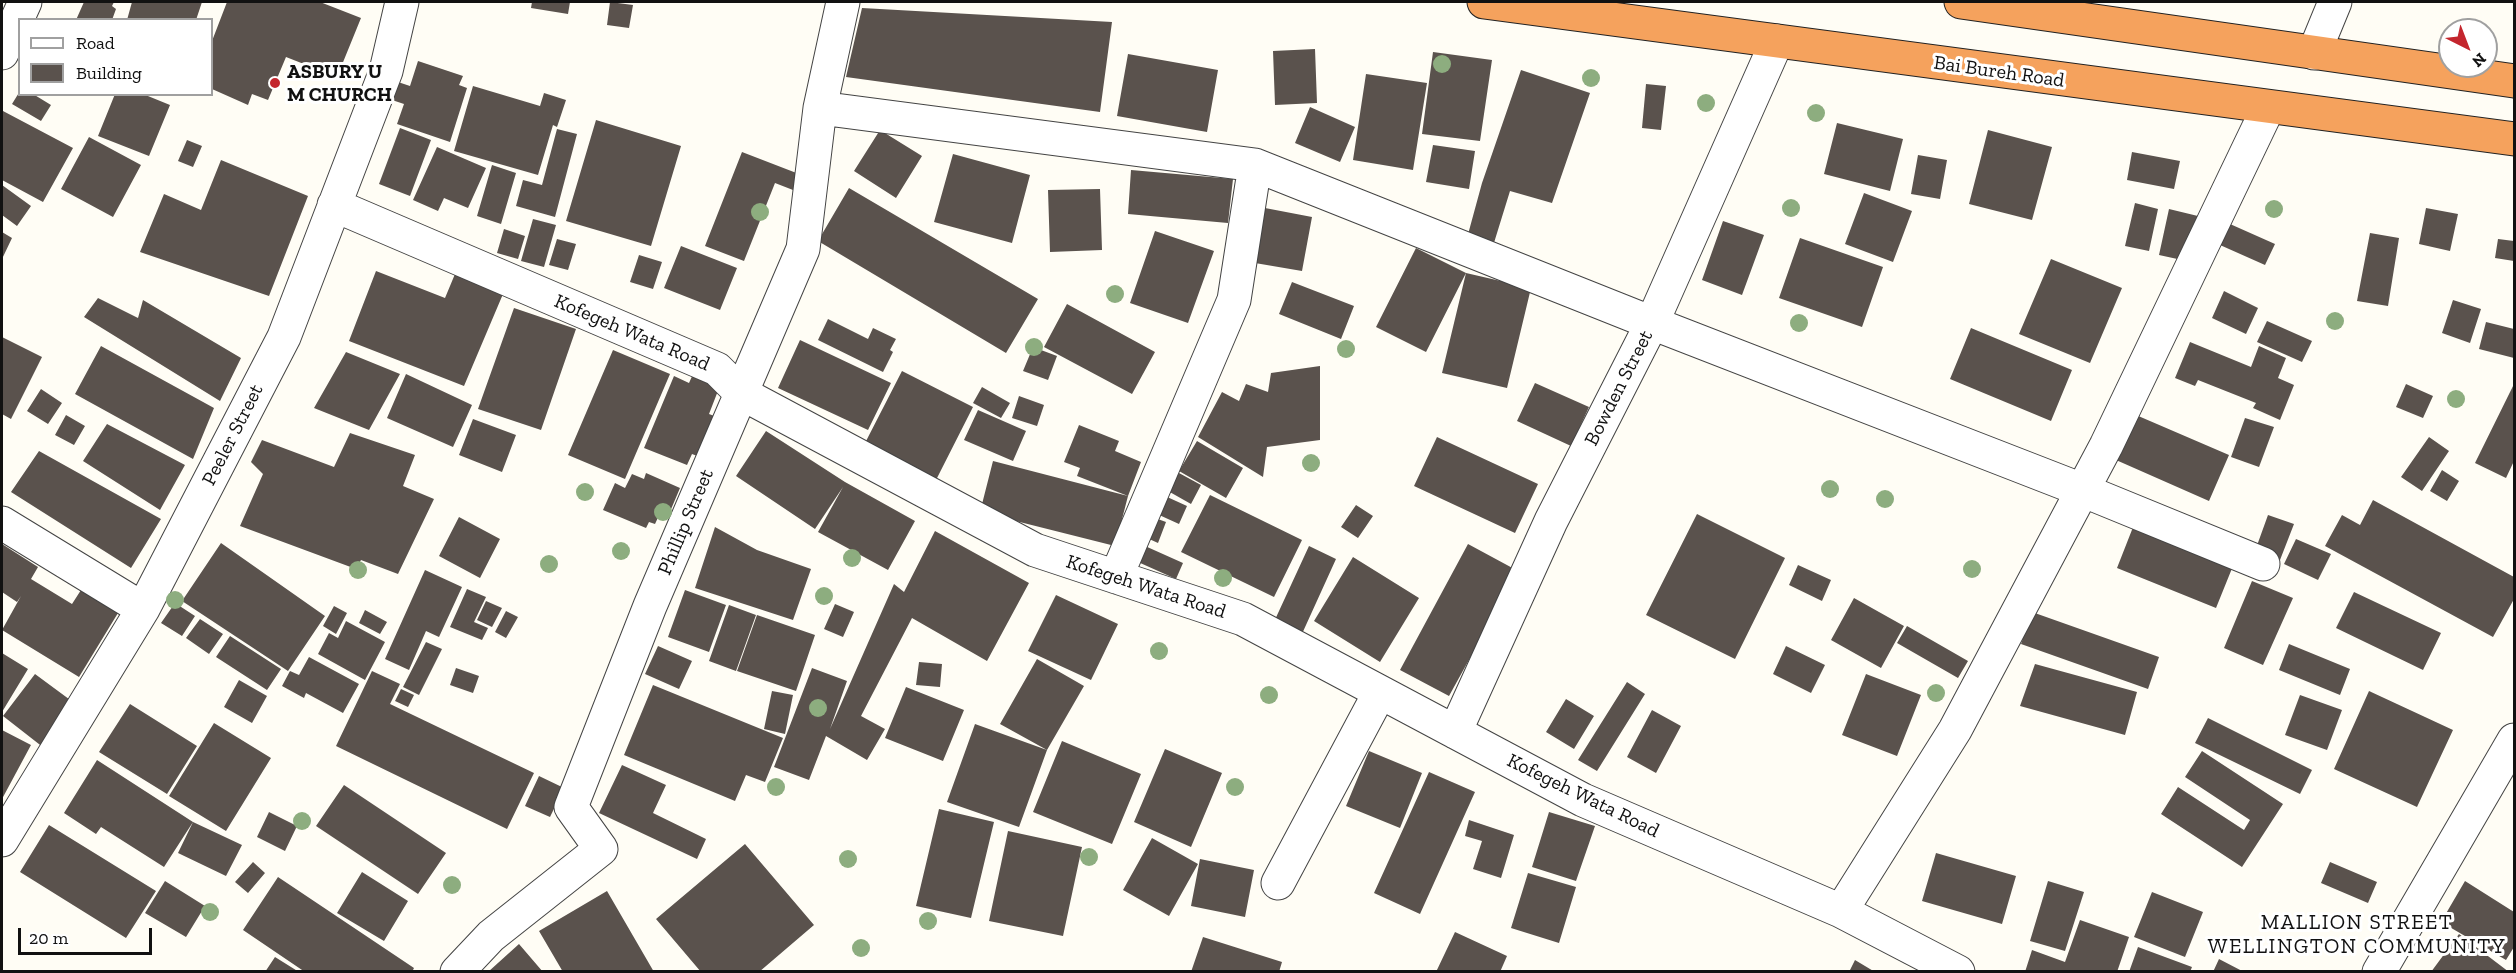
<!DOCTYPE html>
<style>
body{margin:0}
#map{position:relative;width:2516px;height:973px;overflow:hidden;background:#fffdf5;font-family:"Zilla Slab",serif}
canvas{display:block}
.frame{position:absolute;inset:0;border:3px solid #111;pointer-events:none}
.legend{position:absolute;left:18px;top:18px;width:195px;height:78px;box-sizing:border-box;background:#fff;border:2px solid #a0a0a0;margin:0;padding:8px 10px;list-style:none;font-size:18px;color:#111}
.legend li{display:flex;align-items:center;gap:12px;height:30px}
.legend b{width:30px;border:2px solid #a0a0a0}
.north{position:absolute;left:2438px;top:18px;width:60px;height:60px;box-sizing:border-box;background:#fff;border:2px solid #a0a0a0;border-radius:50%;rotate:138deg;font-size:16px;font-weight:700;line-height:24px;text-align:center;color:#111}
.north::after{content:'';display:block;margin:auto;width:21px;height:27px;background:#c4262e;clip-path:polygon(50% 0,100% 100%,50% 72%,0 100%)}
.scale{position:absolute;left:18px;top:928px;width:134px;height:27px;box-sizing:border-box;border:3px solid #111;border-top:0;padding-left:8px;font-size:18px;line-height:21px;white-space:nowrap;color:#111;-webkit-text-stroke:4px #fff;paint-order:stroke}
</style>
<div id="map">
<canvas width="2516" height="973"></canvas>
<div class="frame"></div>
<ul class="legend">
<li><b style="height:8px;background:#fff"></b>Road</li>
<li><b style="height:16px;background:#5a524d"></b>Building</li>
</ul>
<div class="north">N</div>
<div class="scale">20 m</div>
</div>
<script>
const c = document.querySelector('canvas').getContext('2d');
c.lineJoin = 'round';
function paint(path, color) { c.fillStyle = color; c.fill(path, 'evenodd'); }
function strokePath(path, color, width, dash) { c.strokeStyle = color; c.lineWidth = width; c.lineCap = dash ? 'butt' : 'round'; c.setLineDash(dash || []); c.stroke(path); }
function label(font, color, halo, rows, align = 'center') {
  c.font = font + ' "Zilla Slab",serif'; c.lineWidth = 6; c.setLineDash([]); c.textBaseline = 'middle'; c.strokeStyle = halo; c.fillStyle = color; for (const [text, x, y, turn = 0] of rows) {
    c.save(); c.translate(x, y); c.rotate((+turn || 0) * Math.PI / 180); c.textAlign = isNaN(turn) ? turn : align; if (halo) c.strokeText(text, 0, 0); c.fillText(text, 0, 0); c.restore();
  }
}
paint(new Path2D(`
 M84,2H114L112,6L116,9L112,20H76Z
 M132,2H202L196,20H127Z
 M227,2H320L361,18L337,77L286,57L268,100L252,94L248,105L212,89V41Z
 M532,2H570L568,14L531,8Z
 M610,2L633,5L629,28L607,25Z
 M862,8L1112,22L1100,112L846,77Z
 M1315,49L1317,103L1275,105L1273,51Z
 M1433,52L1492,60L1480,141L1422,134Z
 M1128,54L1218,70L1207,132L1117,116Z
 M418,61L463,76L459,85L467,88L450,142L397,124L404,104L389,99L395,81L410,86Z
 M1521,70L1590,93L1552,203L1510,191L1493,246L1467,238L1482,183Z
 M1366,74L1427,83L1413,170L1353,160Z
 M1646,84L1666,86L1661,130L1642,128Z
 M473,86L540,106L544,93L566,100L557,127L553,125L538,175L454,151Z
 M20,91V94H33L51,105L41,121L12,104Z
 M115,94H143L170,105L149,156L98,136Z
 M1310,107L1355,127L1340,162L1295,143Z
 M3,111L73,148L43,202L2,180Z
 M596,120L681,146L651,246L566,221Z
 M1837,123L1903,139L1890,191L1824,174Z
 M400,128L431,140L410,196L379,184Z
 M557,129L577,134L555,217L516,206L523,180L542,185Z
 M880,130L922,156L896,198L854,171Z
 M1988,130L2052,147L2032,220L1969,204Z
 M89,137L141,165L113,217L61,189Z
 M187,140L202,146L193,167L178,161Z
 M1433,145L1475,151L1469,189L1426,182Z
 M437,147L486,168L468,208L444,198L438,211L413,200Z
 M742,152L799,174L793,190L775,183L744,261L705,246Z
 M2132,152L2180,161L2174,189L2127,180Z
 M953,154L1030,175L1012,243L934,222Z
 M1918,155L1947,160L1940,199L1911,194Z
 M221,160L308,196L269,296L140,252L164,194L201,210Z
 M492,165L516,173L501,224L477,216Z
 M1131,170L1233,179L1228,223L1128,214Z
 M2,185L31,206L17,226L2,215Z
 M849,188L1038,299L1006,353L818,241Z
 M1100,189L1102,250L1050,252L1048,190Z
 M1864,193L1912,211L1893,262L1845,244Z
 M2135,203L2158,209L2149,251L2125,246Z
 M1265,208L1312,217L1302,271L1255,263Z
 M2426,208L2458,214L2450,251L2419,244Z
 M2169,209L2202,217L2182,260L2159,255Z
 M533,219L556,225L544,267L521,261Z
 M1723,221L1764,235L1742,295L1702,280Z
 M2230,224L2275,244L2265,265L2220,245Z
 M504,229L525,236L518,259L497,253Z
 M1155,231L1214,251L1188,323L1130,303Z
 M2,232L12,238L2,259Z
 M2370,233L2399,238L2388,306L2357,301Z
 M1800,238L1883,267L1862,327L1779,298Z
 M557,239L576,244L568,270L549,265Z
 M2498,239L2514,241V261L2495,258Z
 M681,246L737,268L720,310L664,288Z
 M1416,248L1466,273L1531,288L1507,388L1442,373L1466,273L1426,352L1376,327Z
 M639,255L662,262L653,289L630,282Z
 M2051,259L2122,288L2090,363L2019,334Z
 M376,271L445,298L455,274L503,294L464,386L349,341Z
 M1292,282L1354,306L1341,339L1279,314Z
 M2224,291L2258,308L2246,334L2212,318Z
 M98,298L138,318L143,300L241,358L220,401L84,317Z
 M2453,300L2481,309L2470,343L2442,333Z
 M1067,304L1155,352L1132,394L1044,347Z
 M514,308L576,329L541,430L478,409Z
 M828,319L868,339L873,328L896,339L890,350L893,352L883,372L818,340Z
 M2267,321L2312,341L2302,362L2257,342Z
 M2486,322L2514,329V358L2479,349Z
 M1971,328L2072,370L2051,421L1950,379Z
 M2,337L42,357L11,419L2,414Z
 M800,340L891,383L868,430L778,388Z
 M2190,342L2251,367L2259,346L2286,358L2278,378L2294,385L2280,420L2253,408L2256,403L2198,380L2195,386L2175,378Z
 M101,346L214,408L193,459L75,394Z
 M1033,347L1057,356L1048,380L1023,371Z
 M613,350L670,374L625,479L568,455Z
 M346,352L400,374L369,430L314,408Z
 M1320,366V440L1267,447L1263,477L1198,437L1222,392L1239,401L1246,384L1268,392L1271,373Z
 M902,371L973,407L936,480L864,445Z
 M694,372L721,383L709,414L717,417L700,457L692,454L687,465L644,448L674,376L689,383Z
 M406,374L472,405L453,447L387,418Z
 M1535,383L1589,407L1571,446L1517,421Z
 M2406,384L2433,396L2423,418L2396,407Z
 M2514,384V461L2506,478L2475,463Z
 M982,387L1010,403L1001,418L973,403Z
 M41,389L62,403L48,424L27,411Z
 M1019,396L1044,405L1037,426L1012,418Z
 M978,410L1026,431L1013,461L964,440Z
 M66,415L85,426L74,445L55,435Z
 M2136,415L2229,455L2209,501L2116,460Z
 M2245,418L2274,427L2259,467L2231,457Z
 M473,419L516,435L502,472L459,455Z
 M107,424L185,465L160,510L83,461Z
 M1079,425L1119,441L1115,451L1141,462L1128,496L1077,476L1080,468L1064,462Z
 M766,431L845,482L915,521L888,570L818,532L843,487L815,529L736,476Z
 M350,433L415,455L403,486L434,499L398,574L361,560L356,569L240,526L263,474L251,462L262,440L334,467Z
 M1437,437L1538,484L1515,533L1414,486Z
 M2429,437L2449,451L2422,491L2401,477Z
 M1197,441L1243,468L1226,498L1179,471Z
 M39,451L161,519L131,568L11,492Z
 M993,461L1128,496L1115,546L980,512Z
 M2442,470L2459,481L2447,501L2430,491Z
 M646,473L680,488L669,514L661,511L655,524L649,522L646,528L603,510L615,483L625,488L632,474L644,479Z
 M1179,473L1201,485L1191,504L1168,491Z
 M1210,495L1302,540L1274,597L1181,552Z
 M1165,496L1187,506L1179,524L1157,514Z
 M2373,500L2514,577V599L2493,637L2325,546L2342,515L2360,525Z
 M1356,505L1373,516L1358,538L1341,527Z
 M1697,514L1785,558L1735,659L1646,615Z
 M2268,515L2294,524L2280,560L2255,551Z
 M459,517L500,539L480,578L439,556Z
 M2137,517L2237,556L2216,608L2117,568Z
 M1155,518L1166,522L1158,543L1147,538Z
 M715,527L757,550L811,569L793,620L695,588Z
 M935,531L1029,583L987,661L912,618L861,716L885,729L867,760L826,736L809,780L774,767L812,668L847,681L830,729L894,584L904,592Z
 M2296,539L2331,554L2318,580L2284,564Z
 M221,543L325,616L288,671L182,601Z
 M2,544L38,567L31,579L72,604L81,590L118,613L79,677L2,630L21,596L17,602L2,592Z
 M1468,544L1518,571L1449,696L1400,670Z
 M1145,546L1183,563L1176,579L1138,562Z
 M1309,546L1336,559L1301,636L1273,624Z
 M1353,557L1419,598L1380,662L1314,621Z
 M1798,565L1831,580L1822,601L1789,585Z
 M425,570L462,587L439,637L426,631L409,670L385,659Z
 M2252,581L2293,598L2263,665L2224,648Z
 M467,589L486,597L474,622L488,628L482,640L450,627Z
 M685,590L726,605L709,652L668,637Z
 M2354,592L2441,633L2423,670L2336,628Z
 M1056,595L1118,624L1091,680L1028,651Z
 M1854,598L1904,626L1881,668L1831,640Z
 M486,601L502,608L492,627L477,620Z
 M175,603L195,616L182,636L161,623Z
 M835,604L854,612L843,637L824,629Z
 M729,605L756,615L736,671L709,661Z
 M334,606L347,613L336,634L323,626Z
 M365,610L387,622L380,634L359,623Z
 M506,611L518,617L506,638L495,632Z
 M2032,612L2159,657L2148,689L2021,644Z
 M757,615L815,635L796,691L737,671Z
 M200,619L223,634L209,654L186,638Z
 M346,621L385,642L365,680L318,654L329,633L338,638Z
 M1907,626L1968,661L1958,678L1897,643Z
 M230,636L281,669L267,690L216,657Z
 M426,642L442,649L419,695L403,687Z
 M2289,644L2350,669L2340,695L2279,670Z
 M658,646L692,661L679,689L645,674Z
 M1786,646L1825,665L1811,693L1773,674Z
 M2,653L28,669L2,712Z
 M309,657L359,684L343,713L306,693L304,698L282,686L290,671L299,675Z
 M1037,659L1084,686L1047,750L1019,827L947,802L975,724L1047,750L1000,724Z
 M919,662L942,664L940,687L916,685Z
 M2035,664L2137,692L2125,735L2020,706Z
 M456,668L479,676L473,693L450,685Z
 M372,671L400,684L390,704L534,773L507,829L336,746Z
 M35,674L77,705L44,748L3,716Z
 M1866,674L1921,695L1897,756L1842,735Z
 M239,680L267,696L252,723L224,707Z
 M1627,682L1645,694L1597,771L1578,760Z
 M653,685L783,738L765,782L746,775L735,801L624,755Z
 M906,687L964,710L943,761L885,738Z
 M401,689L414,695L408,707L395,701Z
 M772,691L793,695L785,734L764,729Z
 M2369,691L2453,730L2417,807L2334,769Z
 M2300,695L2342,710L2327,750L2285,735Z
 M1566,699L1594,716L1574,749L1546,732Z
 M130,704L197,746L167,794L99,752Z
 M1652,710L1681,726L1656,773L1627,757Z
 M2208,718L2312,770L2300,794L2195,743Z
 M214,723L271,758L226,831L169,796Z
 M2,730L31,745L2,799Z
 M1062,741L1141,774L1112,844L1033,812Z
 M1165,749L1222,773L1191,847L1134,822Z
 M1369,751L1422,773L1400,828L1346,806Z
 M2202,751L2283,804L2242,867L2161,814L2178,787L2244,830L2250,820L2185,777Z
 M97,760L193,822L242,845L226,876L178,853L193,822L164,867L101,827L96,834L64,813Z
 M622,765L666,785L653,813L706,839L697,859L599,813Z
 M1429,772L1475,792L1420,914L1374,893Z
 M539,776L564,788L550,817L525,806Z
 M344,785L446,853L418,894L316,826Z
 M939,809L994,822L971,918L916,906Z
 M269,812L297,826L285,851L257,837Z
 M1549,812L1595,826L1576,881L1532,867Z
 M1469,820L1514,835L1501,878L1473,869L1482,841L1465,836Z
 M49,825L156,891L126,938L20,872Z
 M1008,831L1082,847L1063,936L989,921Z
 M1152,838L1198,864L1169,916L1123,890Z
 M745,844L814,925L759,972H701L656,919Z
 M1936,853L2016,876L2002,924L1922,901Z
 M1200,859L1254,870L1245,917L1191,906Z
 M253,862L265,873L248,893L235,882Z
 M2330,862L2377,882L2368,903L2321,883Z
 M362,872L408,901L384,941L337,913Z
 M1528,873L1576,887L1559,943L1511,928Z
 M278,877L414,968L412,972H305L243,930Z
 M165,881L205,906L186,937L145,913Z
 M2048,881L2084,892L2065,951L2030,941Z
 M2465,881L2514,912V947L2506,960L2441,922Z
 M607,891L654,972H563L539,931Z
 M2152,892L2203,912L2185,957L2134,937Z
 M2080,920L2129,937L2117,972H2025L2032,950L2065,962Z
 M1455,932L1507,956L1500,972H1436Z
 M2459,934L2509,972H2431Z
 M1203,937L1282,962L1279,972H1191Z
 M519,944L543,972H488Z
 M2138,947L2192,967L2190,972H2129Z
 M275,957L299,972H265Z
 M2219,959L2244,972H2213Z
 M1855,960L1875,972H1849Z`), '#5a524d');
const street = new Path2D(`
 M2,53L25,2
 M2314,53L2335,2
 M820,108L1255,165L1652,323L2082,490L2263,564
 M334,205L717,369L741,393L1035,550L1243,619L1583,800L1841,911L1958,972
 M2,523L143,609
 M1116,577L1234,300L1255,165
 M1455,732L1551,521L1652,323L1777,41
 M2,840L143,609L284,337L386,71L402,2
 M1278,883L1380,692
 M1841,911L1955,730L2106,446L2268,108
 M457,972L491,936L601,849L571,807L650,606L803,249L820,108L843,2
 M2379,972L2514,740`);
const highway = new Path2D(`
 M1484,2L2514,139
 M1961,2L2514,81`);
strokePath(street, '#444', 35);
strokePath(highway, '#222', 35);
strokePath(street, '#fff', 33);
strokePath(highway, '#f5a25d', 33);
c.fillStyle = '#8dad7f';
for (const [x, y] of [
 [1442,64],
 [1591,78],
 [1706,103],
 [1816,113],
 [1791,208],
 [2274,209],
 [760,212],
 [1115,294],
 [2335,321],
 [1799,323],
 [1034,347],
 [1346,349],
 [2456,399],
 [1311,463],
 [1830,489],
 [585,492],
 [1885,499],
 [663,512],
 [621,551],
 [852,558],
 [549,564],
 [1972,569],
 [358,570],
 [1223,578],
 [824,596],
 [175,600],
 [1159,651],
 [1936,693],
 [1269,695],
 [818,708],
 [776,787],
 [1235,787],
 [302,821],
 [1089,857],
 [848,859],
 [452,885],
 [210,912],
 [928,921],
 [861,948]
]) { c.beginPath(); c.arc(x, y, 9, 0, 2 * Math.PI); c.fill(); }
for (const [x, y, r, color] of [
 [275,83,6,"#c4262e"]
]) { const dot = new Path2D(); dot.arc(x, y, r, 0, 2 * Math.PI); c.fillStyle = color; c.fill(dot); strokePath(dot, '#fff', 2); }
label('bold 20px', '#111', '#fff', [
 ["ASBURY U",287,72],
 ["M CHURCH",287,95]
], 'left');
label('20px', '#111', '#fff', [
 ["Bai Bureh Road",1999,72,8],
 ["Kofegeh Wata Road",632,333,23],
 ["Bowden Street",1619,388,-63],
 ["Peeler Street",233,435,-63],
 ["Phillip Street",686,522,-67],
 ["Kofegeh Wata Road",1146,587,18],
 ["Kofegeh Wata Road",1583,796,26]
]);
c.letterSpacing = '1.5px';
label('21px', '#111', '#fff', [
 ["MALLION STREET",2357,923],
 ["WELLINGTON COMMUNITY",2357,947]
]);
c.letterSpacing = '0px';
</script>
